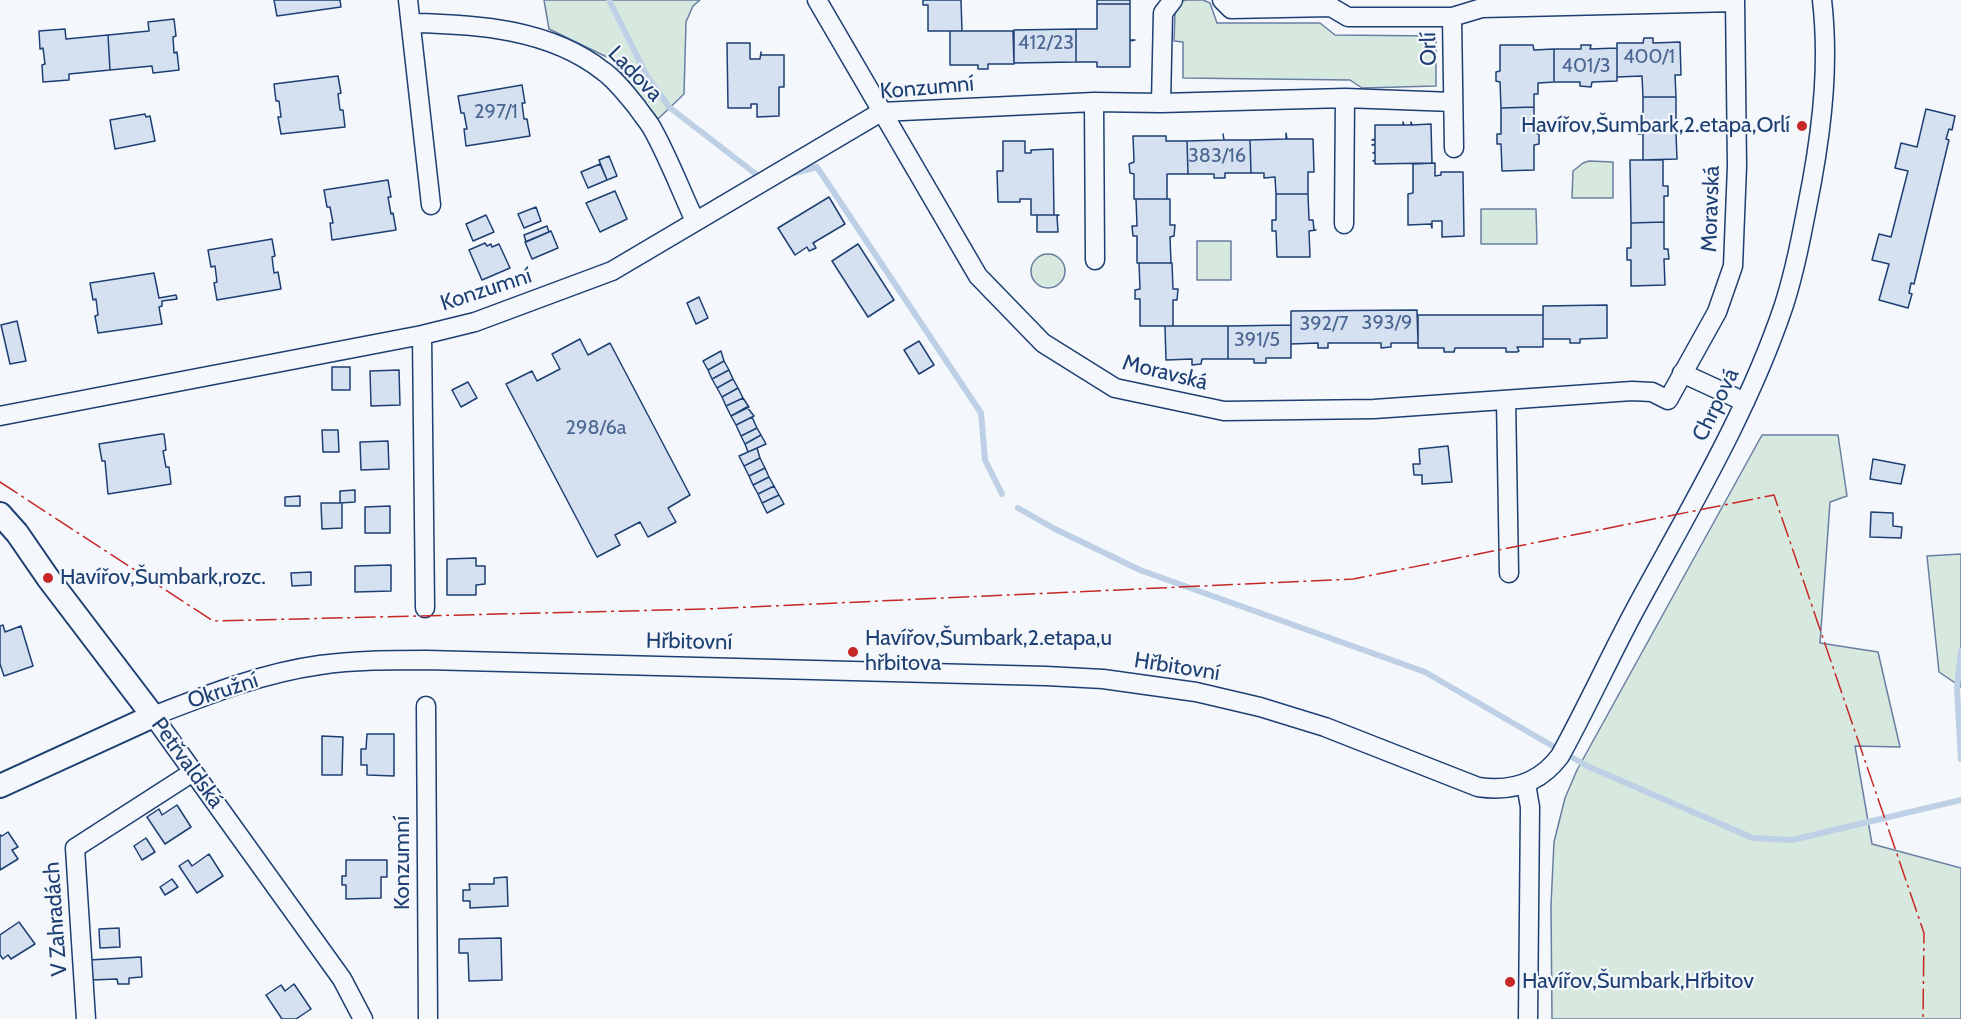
<!DOCTYPE html>
<meta charset="utf-8">
<style>
body{margin:0}
canvas{display:block;background:#f4f7fb}
</style>
<canvas width="1961" height="1019"></canvas>
<script>
const c = document.querySelector('canvas').getContext('2d');
c.lineJoin = 'round';
function paint(path, color) { c.fillStyle = color; c.fill(path, 'evenodd'); }
function strokePath(path, color, width, dash) { c.strokeStyle = color; c.lineWidth = width; c.lineCap = dash ? 'butt' : 'round'; c.setLineDash(dash || []); c.stroke(path); }
function label(font, color, halo, rows, align = 'center') {
  c.font = font + ' Cabin,sans-serif'; c.lineWidth = 4.5; c.setLineDash([]); c.textBaseline = 'middle'; c.strokeStyle = halo; c.fillStyle = color; for (const [text, x, y, turn = 0] of rows) {
    c.save(); c.translate(x, y); c.rotate((+turn || 0) * Math.PI / 180); c.textAlign = isNaN(turn) ? turn : align; if (halo) c.strokeText(text, 0, 0); c.fillText(text, 0, 0); c.restore();
  }
}
const green = new Path2D(`
 M544,0H700L693,6L686,22L684,94L658,119L611,59L549,29Z
 M1187,0H1203L1210,3L1217,23H1320L1335,35L1436,36V86L1362,88L1350,80L1183,78V42L1174,41L1175,13L1182,1Z
 M1589,161L1613,162V198H1572L1573,171L1583,163Z
 M1481,209H1536L1537,244H1481Z
 M1197,241H1231V280H1197Z
 M1031 271a17 17 0 1 1 34 0a17 17 0 1 1-34 0Z
 M1762,435H1838L1847,496L1830,502L1820,643L1878,652L1900,747L1855,746L1872,844L1961,868V1019H1552L1551,905L1554,842L1565,798L1577,770Z
 M1961,554V687L1939,672L1927,556Z`);
paint(green, '#d7e8df');
strokePath(green, '#687fa3', 1.5);
strokePath(new Path2D(`
 M609,0L648,78L669,107L761,178
 M791,174L817,167L981,413L985,460L1002,494
 M1018,508L1055,529L1140,570L1425,672L1587,766L1753,838L1792,840L1961,800
 M1961,651L1957,688L1961,759`), '#bed0e5', 6);
const building = new Path2D(`
 M274,0H340L341,7L277,16Z
 M923,0H961L962,31H928V5H923Z
 M1097,0H1130V4H1097Z
 M1097,4H1130V40H1135L1130,41V67H1097V62H1076V29H1097Z
 M174,19L176,36L173,37L174,53L177,52L179,70L153,73L152,66L110,70L108,35L149,31L148,22Z
 M65,29L66,39L108,35L110,70L69,74V80L43,82L42,65L45,64L43,48L40,49L39,31Z
 M1076,29V62L1014,63V30Z
 M950,31H1013L1014,64H988V69H978V65H950Z
 M1644,38H1653V43L1680,42L1681,75H1675L1676,97H1643L1642,76L1617,77V43H1643Z
 M727,43H750V59H760L761,52V55H784V87H779V116L757,117V104H751V108H728Z
 M1500,45H1533L1534,50L1554,49V82L1538,83V94H1534V107L1501,108L1500,82L1496,81V72L1500,71Z
 M1581,45H1591L1590,49L1617,48V81L1592,82L1591,87L1580,86V82H1554V49H1581Z
 M338,76L341,93L338,94L340,110H343L345,127L281,134L278,117H281L279,101H276L274,84Z
 M522,85L525,103H522L524,119H527L530,136L466,146L464,129H467L464,113H461L458,96Z
 M1643,97H1676V132H1681L1676,133L1677,159L1643,160V134H1638V123H1643Z
 M1534,107V133L1539,134V144L1534,145V170L1502,171L1501,144H1497V134H1501V108Z
 M1926,109L1955,116L1952,130L1949,129L1946,139L1949,140L1914,284L1911,283L1909,293L1912,294L1908,308L1879,300L1889,264L1872,260L1879,234L1891,237L1908,171L1895,168L1901,143L1917,147Z
 M145,114L146,117L150,116L155,141L115,149L110,120Z
 M1403,122L1404,125H1411V122L1412,125L1431,124L1432,163L1375,164V161H1373L1375,160V153H1373L1375,152V145H1372L1375,144V140H1372L1375,139V125H1403Z
 M1286,133L1287,139H1313L1314,172H1308V194H1276L1275,177L1264,178V173H1251L1250,140L1286,139Z
 M1223,134L1224,140H1250L1251,173H1225V178H1214V174H1188L1187,141L1224,140Z
 M1133,136H1166V141H1187L1188,174H1167V199H1134V174L1130,173L1129,164L1134,162Z
 M1003,141H1025V153H1031V150L1053,149L1054,215H1031V199H1020V202H998L997,171H1003Z
 M609,156L617,176L607,180L599,160Z
 M1630,160H1663V186H1668V196H1664V222L1631,223Z
 M1435,163V176L1441,175V172H1463L1464,236L1442,237V221H1432V228L1431,224L1408,225V194L1413,193V164Z
 M600,164L607,180L588,188L581,172Z
 M388,180L391,197H388L391,214L393,213L396,230L332,240L330,223H333L330,207H327L324,190Z
 M615,191L627,219L600,232L586,203Z
 M1276,194H1308L1309,220H1313L1314,230H1316L1309,231L1310,257H1277L1276,231H1272V220H1276Z
 M829,197L845,224L813,243L816,248L809,251L807,247L795,255L778,228Z
 M1136,199H1170V225H1175L1174,236L1170,237L1171,263H1137V236H1133L1132,226H1137Z
 M536,207L541,221L524,228L518,214Z
 M486,215L494,232L473,241L466,224Z
 M1037,215H1059L1057,216L1058,232H1037Z
 M1664,222V249H1668L1669,259H1664L1665,285L1631,286V260H1627V248H1631V223Z
 M547,226L549,232L526,242L524,235Z
 M551,231L558,248L532,259L525,242Z
 M272,239L275,256L272,257L274,273L278,272L281,289L217,300L214,283L217,282L215,266L211,267L208,250Z
 M485,243L487,246L491,244L492,247L499,244L510,268L482,280L469,250Z
 M858,244L894,300L868,317L832,261Z
 M1139,263H1172L1173,289H1178L1177,300H1173V326H1140V299H1135V290L1140,289Z
 M154,273L159,298L176,295L177,299L162,301V306L159,307L162,324L98,333L95,316L98,315L96,299L93,300L90,283Z
 M699,297L708,318L696,324L687,303Z
 M1607,305V338L1580,339V343H1570V339H1543V306Z
 M1417,310L1418,343H1391V347L1381,348V343H1328V348H1318V343L1291,344V311Z
 M1418,315H1543V347H1517L1519,351L1517,352H1506V348H1455L1454,352H1444V348H1418Z
 M17,321L26,361L10,364L1,325Z
 M1291,325V358H1266V363H1254V359H1228V326Z
 M1165,326H1228V359H1202L1201,364L1192,365V359L1166,360Z
 M580,339L588,355L610,343L690,495L668,508L676,522L648,537L640,522L615,535L620,545L597,557L506,384L532,371L537,381L560,369L552,354Z
 M919,341L934,365L919,374L904,350Z
 M721,351L724,361L708,370L703,361Z
 M724,361L729,370L712,379L708,370Z
 M332,367H350V390H332Z
 M399,370L400,405L371,406L370,371Z
 M729,370L733,379L717,388L712,379Z
 M733,379L738,388L722,397L717,388Z
 M468,382L477,398L461,407L452,390Z
 M738,388L743,398L726,406L722,397Z
 M743,398L749,407L731,416L726,406Z
 M747,407L754,416L736,425L731,416Z
 M752,417L757,428L741,436L736,425Z
 M757,428L761,435L745,444L741,436Z
 M322,430H338L339,452H323Z
 M161,434H164L166,450L163,451L166,467H169L171,484L108,494L105,461H102L99,444Z
 M761,435L766,444L748,452L745,444Z
 M388,441L389,469L361,470L360,442Z
 M1448,446L1452,482L1422,484V475H1414L1413,464H1420L1419,449Z
 M757,448L760,458L744,466L739,456Z
 M760,458L765,468L749,476L744,466Z
 M1873,459L1905,465L1901,484L1870,479Z
 M765,468L769,477L753,485L749,476Z
 M769,477L774,486L758,494L753,485Z
 M774,486L779,495L762,503L758,494Z
 M355,490V502L340,503V491Z
 M779,495L784,504L767,513L762,503Z
 M300,496V506H285V497Z
 M321,503H342V528L322,529Z
 M390,506V533H365V507Z
 M1871,512L1893,513V526L1902,527L1901,538L1870,537Z
 M476,558V566H485V584L476,585V595H447V559Z
 M391,565V591L355,592V566Z
 M311,572V585L292,586L291,573Z
 M3,625L5,632L21,626L33,666L4,676L0,664V626Z
 M367,734H394V776L367,775V765H361V749H366Z
 M322,736L343,737L342,775H322Z
 M177,805L191,827L165,844L147,817L159,809L162,815Z
 M8,832L18,847L12,850L18,859L0,870V835L2,836Z
 M146,838L155,852L142,860L134,846Z
 M209,854L223,876L197,893L179,866L188,860L192,866Z
 M346,860H387V877H381V898L346,899V885H342V876H346Z
 M507,877L508,906L470,908V901H463V890H470L469,884H494V878Z
 M172,879L178,887L165,895L160,887Z
 M19,922L35,944L11,959L8,955L3,959L0,955V935Z
 M119,928L120,947L100,948L99,929Z
 M501,938L502,980L469,981L468,953H459V939Z
 M141,957L142,977L129,978V984H118L117,979L91,980L89,960Z
 M294,984L311,1009L296,1019H282L266,995L281,985L285,991Z`);
paint(building, '#d5e0f0');
strokePath(building, '#1d3f73', 1.5);
const minor = new Path2D(`
 M408,0L431,205
 M817,0L978,276L1043,343L1115,388L1224,411L1374,409L1632,391L1652,392L1668,400L1717,312L1733,266L1737,166L1735,0
 M1222,0L1231,9L1331,7L1348,17H1452L1482,8L1735,2
 M1452,17L1454,148
 M412,23C476,24 550,29 603,71C616,80 627,95 637,107C642,115 649,122 653,130C669,159 681,191 695,221
 M1094,102L1095,260
 M1161,103L1163,13L1173,0
 M1344,224L1345,98
 M422,335L425,608
 M1682,373L1745,402
 M1506,400L1509,573
 M0,416L422,335L475,322L612,271L881,112L1094,102L1161,103L1345,98L1453,102
 M426,706L428,1019
 M1526,784L1530,807L1528,1019
 M86,1019L75,848L193,772
 M363,1019L342,979L153,716C207,695 262,673 320,665C355,660 391,660 426,660L1046,676L1103,679L1196,692L1260,707L1325,727L1478,787C1511,792 1539,784 1560,756C1587,707 1610,656 1637,606C1690,508 1748,412 1784,305C1797,264 1804,222 1812,181C1823,120 1829,61 1822,0`);
const tertiary = new Path2D(`
 M0,514L17,533L48,578L153,716L0,786`);
strokePath(minor, '#1d3f73', 21);
strokePath(tertiary, '#1d3f73', 26);
strokePath(minor, '#f4f7fb', 18);
strokePath(tertiary, '#f4f7fb', 22);
strokePath(new Path2D(`
 M0,482L213,621L707,609L1353,579L1774,495L1924,933L1923,1019`), '#c62828', 1.5, [21, 4.5, 3, 4.5]);
for (const [x, y, r, color] of [
 [1802,126,6,"#c62828"],
 [48,578,6,"#c62828"],
 [853,652,6,"#c62828"],
 [1510,982,6,"#c62828"]
]) { const dot = new Path2D(); dot.arc(x, y, r, 0, 2 * Math.PI); c.fillStyle = color; c.fill(dot); strokePath(dot, '#f4f7fb', 2); }
label('20px', '#4b6792', null, [
 ["412/23",1046,43],
 ["400/1",1649,57],
 ["401/3",1586,66],
 ["297/1",496,112],
 ["383/16",1217,156],
 ["393/9",1387,323],
 ["392/7",1324,324],
 ["391/5",1257,340],
 ["298/6a",596,428]
]);
label('22px', '#1d3f73', '#f4f7fb', [
 ["Orlí",1429,49,-91],
 ["Ladova",635,74,46],
 ["Konzumní",927,88,-5],
 ["Moravská",1711,209,-88],
 ["Konzumní",486,290,-18],
 ["Moravská",1165,373,14],
 ["Chrpová",1716,405,-64],
 ["Hřbitovní",689,642,1],
 ["Hřbitovní",1177,667,9],
 ["Okružní",223,691,-18],
 ["Petřvaldská",187,763,54],
 ["Konzumní",403,863,-90],
 ["V Zahradách",56,919,-94]
]);
label('22px', '#1d3f73', '#f4f7fb', [
 ["Havířov,Šumbark,2.etapa,Orlí",1790,126,"right"],
 ["Havířov,Šumbark,rozc.",60,578],
 ["Havířov,Šumbark,2.etapa,u",865,639],
 ["hřbitova",865,664],
 ["Havířov,Šumbark,Hřbitov",1522,982]
], 'left');
</script>
